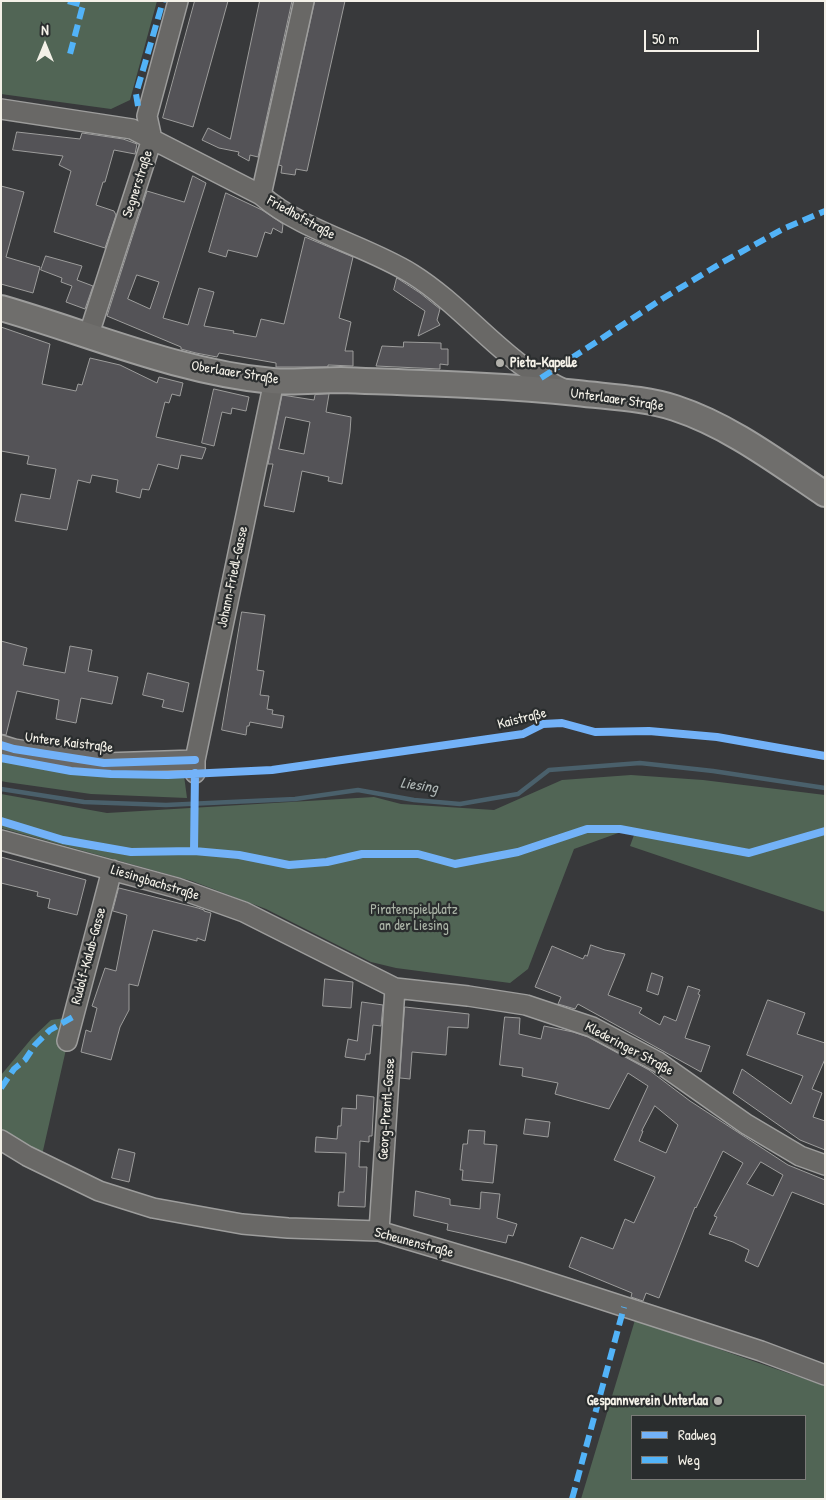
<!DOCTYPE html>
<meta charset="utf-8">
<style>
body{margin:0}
#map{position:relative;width:826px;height:1500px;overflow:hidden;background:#38393b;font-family:"Patrick Hand",sans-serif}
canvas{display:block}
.frame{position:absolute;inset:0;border:2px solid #f4f1e8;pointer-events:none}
.legend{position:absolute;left:631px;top:1415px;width:175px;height:65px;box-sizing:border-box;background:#2a2d2e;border:1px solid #7b7b78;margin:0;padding:6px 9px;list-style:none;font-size:15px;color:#f4f1e8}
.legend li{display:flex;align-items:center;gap:10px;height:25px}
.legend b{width:25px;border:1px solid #7b7b78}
.north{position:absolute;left:20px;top:20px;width:50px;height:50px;-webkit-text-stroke:4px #2a2d2e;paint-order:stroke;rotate:0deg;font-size:14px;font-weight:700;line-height:20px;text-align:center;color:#f4f1e8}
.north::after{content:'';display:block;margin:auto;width:18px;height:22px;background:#f4f1e8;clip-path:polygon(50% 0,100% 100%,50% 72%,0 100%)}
.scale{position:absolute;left:644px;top:30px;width:115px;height:22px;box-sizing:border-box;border:2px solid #f4f1e8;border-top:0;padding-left:6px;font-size:15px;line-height:18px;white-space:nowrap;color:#f4f1e8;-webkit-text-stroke:4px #2a2d2e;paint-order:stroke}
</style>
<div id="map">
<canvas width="826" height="1500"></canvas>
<div class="frame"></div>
<ul class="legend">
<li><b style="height:6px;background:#73b2f8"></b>Radweg</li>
<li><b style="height:6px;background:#52b3f8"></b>Weg</li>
</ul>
<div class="north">N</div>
<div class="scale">50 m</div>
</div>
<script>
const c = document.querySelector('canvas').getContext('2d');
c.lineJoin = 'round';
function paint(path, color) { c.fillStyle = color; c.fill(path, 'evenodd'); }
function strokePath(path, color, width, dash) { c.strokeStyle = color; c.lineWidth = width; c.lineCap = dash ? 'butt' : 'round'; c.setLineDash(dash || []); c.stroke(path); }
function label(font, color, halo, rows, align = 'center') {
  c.font = font + ' "Patrick Hand",sans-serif'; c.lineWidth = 4.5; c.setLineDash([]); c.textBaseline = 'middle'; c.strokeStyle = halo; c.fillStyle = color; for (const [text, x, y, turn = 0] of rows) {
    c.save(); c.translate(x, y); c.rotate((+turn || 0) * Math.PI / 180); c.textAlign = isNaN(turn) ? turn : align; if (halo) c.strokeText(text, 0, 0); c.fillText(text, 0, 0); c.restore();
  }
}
paint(new Path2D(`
 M1,1H157L130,100L111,109L1,94Z
 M1,752L183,768L187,798L91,794L6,782L1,781Z
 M631,775L703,780L825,795V912L630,846L634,835L621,832L574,849L528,969L510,983L396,968L371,962L266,909L192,881L1,828V794L107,813L374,797L401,804L494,810L562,780Z
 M65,1018L57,1042L67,1045L42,1155L1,1132V1075L32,1038L51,1020Z
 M635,1320L825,1386V1499H581ZM632,1416H805V1479H632Z`), '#516555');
strokePath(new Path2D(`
 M1,789L84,802L166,805L295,799L358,790L414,800L460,804L518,794L549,770L640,763L713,771L825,788`), '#4a606b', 4.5);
const building = new Path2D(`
 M195,1H228L193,127L163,118Z
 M260,1H292L258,157L250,155L249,161L238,155L239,152L219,148L202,140L208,128L230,139Z
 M315,1H345L307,171L296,169L295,175L281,173L282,166L279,165Z
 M17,132L80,139L82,133L123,139L137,144L135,154L114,150L105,182H103L96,205L114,211L116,215L105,248L54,232L71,171L59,165L63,156L13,150Z
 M193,176L206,183L163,318L188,325L199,288L214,292L204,326L234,331L233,333L256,337L261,319L284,324L305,237L353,257L339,318L351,322L345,351H353V366L328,365V367H276V363L219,353L217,357L196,353L181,349V347L107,316L147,191L184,202ZM137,275L159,282L150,309L128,299Z
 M1,186L24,192L6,257L40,267L33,293L1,284Z
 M226,193L262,210L283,224L282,233L273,228L271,234L265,232L257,257L228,250L226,257L209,252Z
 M46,256L82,266L77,280L93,286L85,309L66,302L72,286L61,282L62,278L41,270Z
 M397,278L420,293L440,309L437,320L440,325L418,336L425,311L394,290Z
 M1,327L50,344L42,384L76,391L78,384L82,385L90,358L120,365L157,383L159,377L183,383L180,396L172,394L169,403L165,402L156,437L206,448L202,459L181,455L178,469L158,464L149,490L142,489L140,498L116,492L118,480L92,475L90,483L78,480L67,530L15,521L21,494L50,499L56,469L27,464L29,456L1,451Z
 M404,342L441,343V349H448V365L440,364V369L376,366L382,346L403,347Z
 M214,389L249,397L246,411L232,408L231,414L222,412L214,446L202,443Z
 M329,394L326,412L351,417L350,432L342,484L328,481L329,477L302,471L294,512L264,506L273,464H268L282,395L314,400L315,395ZM286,417L310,422L304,454L279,449Z
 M242,612L265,615L257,670L264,671L260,695L269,696L267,709L273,710L272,714L284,716L282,728L250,722L249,726H247L246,735L222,730Z
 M1,641L27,648L23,665L65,673L70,646L92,650L88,671L118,677L112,704L81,698L76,723L56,719L59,700L17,691L6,735L1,734Z
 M148,673L189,683L183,712L162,707L164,700L143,695Z
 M1,857L86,880L77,915L48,908L50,899L37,896L38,892L1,883Z
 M119,888L198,908L204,910V911L211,913L205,941L197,938V941L153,930L138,986L129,984V1010L120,1027L111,1060L81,1052L86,1030L91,1032L97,1008L92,1006L105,968L116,971L127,915L113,911Z
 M591,945L605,950L625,954L608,995L642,1008L639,1013L660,1025L664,1016L676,1021L688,986L700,990L698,994L700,995L685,1038L710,1046L701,1072L578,1004L575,1009L558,1004L561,997L535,987L552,946L583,959L585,955L587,956Z
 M652,973L663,977L658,995L647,991Z
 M325,979L353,982L351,1008L323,1006Z
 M768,1000L805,1013L797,1034L825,1043V1059L812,1089L822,1093L813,1117L825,1121V1150L800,1140L733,1093L742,1069L791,1104L803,1076L747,1055Z
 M362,1002L383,1005L381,1026L373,1025L370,1054H366L365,1060L345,1057L348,1039L357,1041Z
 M405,1007L469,1014L468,1028L448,1027L446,1055L412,1052L410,1079L400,1078Z
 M505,1017L520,1018L519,1034L541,1039L544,1026L573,1032L588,1037L649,1070L690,1101L788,1165L825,1180V1205L792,1192L758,1267L745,1261L749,1250L733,1242L709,1234L717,1217L714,1216L743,1163L723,1151L696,1208L695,1207L659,1298L646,1293L643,1301L631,1297L632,1293L569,1267L581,1237L613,1249L625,1219L634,1223L655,1177L614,1160L648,1086L628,1073L609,1109L555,1094L558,1083L522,1076L523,1068L500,1065ZM655,1106L678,1125L666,1153L639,1141L643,1131H642ZM761,1162L783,1175L773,1196L747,1184Z
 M357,1095L374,1097L372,1136H369V1142L360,1141L359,1167H367L365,1207L338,1206L339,1192H344L346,1153L315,1152L316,1137L337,1139L338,1126H341L342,1108L356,1109Z
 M526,1119L550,1122L548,1137L524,1134Z
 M469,1130L485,1131L484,1144L497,1145L493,1183L462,1180L463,1170H460L463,1144H467Z
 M119,1149L135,1153L129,1182L112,1178Z
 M416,1191L450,1199V1205L480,1209L481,1192L500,1194L497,1218L517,1224L513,1236L508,1235L506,1243L447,1230L448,1224L414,1216Z`);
paint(building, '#545357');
strokePath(building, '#9d9d9c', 1);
const minor = new Path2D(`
 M1,109L132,129L261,195C302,231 365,245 412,274C452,299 483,336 520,364C534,374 548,381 563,389
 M261,195L304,1
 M88,337L152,139L147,116L178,1
 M1,745L14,749L104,763L195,760
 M195,773V760L274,381
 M1,840L177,888L244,912L395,988L468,996L526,1005L592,1027L658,1062L746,1124L800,1156L825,1165
 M67,1041L112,870
 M1,1140L27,1156L99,1191L153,1208L242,1224L288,1228L379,1231L517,1272L761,1351L825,1375
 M379,1231L395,988`);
const major = new Path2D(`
 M1,308C91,334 178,372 272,381C294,383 318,380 341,380C419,383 499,385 577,393C610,397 644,398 675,408C730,426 777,462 825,494`);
strokePath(minor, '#9d9d9c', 22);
strokePath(major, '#9d9d9c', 28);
strokePath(minor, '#696866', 19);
strokePath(major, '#6f6e6c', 24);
strokePath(new Path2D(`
 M68,1L83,5L70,54
 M138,106L136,94L163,1
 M541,378L662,299L723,262L783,229L825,211
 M1,1088L14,1069L25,1060L35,1045L50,1030L73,1017
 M572,1499L624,1307`), '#52b3f8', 6, [12, 6]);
strokePath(new Path2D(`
 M1,745L14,749L104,763L195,760
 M1,758L71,771L111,774L168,775L272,770L523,734L543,724L562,723L595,732L649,731L717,737L825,756
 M1,821L63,840L131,852L194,851L239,855L289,865L327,862L362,854H418L455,864L518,852L587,829H620L749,853L825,831
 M194,851L195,773`), '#73b2f8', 8);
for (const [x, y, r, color] of [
 [500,363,5,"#b2b1ab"],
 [718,1401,5,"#b2b1ab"]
]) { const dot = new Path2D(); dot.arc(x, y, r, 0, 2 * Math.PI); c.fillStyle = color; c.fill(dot); strokePath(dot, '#2a2d2e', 2); }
label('14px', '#f4f1e8', '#2a2d2e', [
 ["Segnerstraße",138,184,-72],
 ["Friedhofstraße",301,218,29],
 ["Oberlaaer Straße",235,373,9],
 ["Unterlaaer Straße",617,400,8],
 ["Johann-Friedl-Gasse",233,577,-78],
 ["Kaistraße",522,719,-14],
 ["Untere Kaistraße",69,743,7],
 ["Liesingbachstraße",155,883,17],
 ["Rudolf-Kalab-Gasse",89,956,-75],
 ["Klederinger Straße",629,1049,28],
 ["Georg-Prentl-Gasse",387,1109,-86],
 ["Scheunenstraße",414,1243,15]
]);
label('bold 14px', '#f4f1e8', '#2a2d2e', [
 ["Pieta-Kapelle",510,363],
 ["Gespannverein Unterlaa",708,1401,"right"]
], 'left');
label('14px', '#acb5a8', '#2a2d2e', [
 ["Piratenspielplatz",414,910],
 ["an der Liesing",414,926]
]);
label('italic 15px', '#b1b9b8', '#2a2d2e', [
 ["Liesing",419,786,8]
]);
</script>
